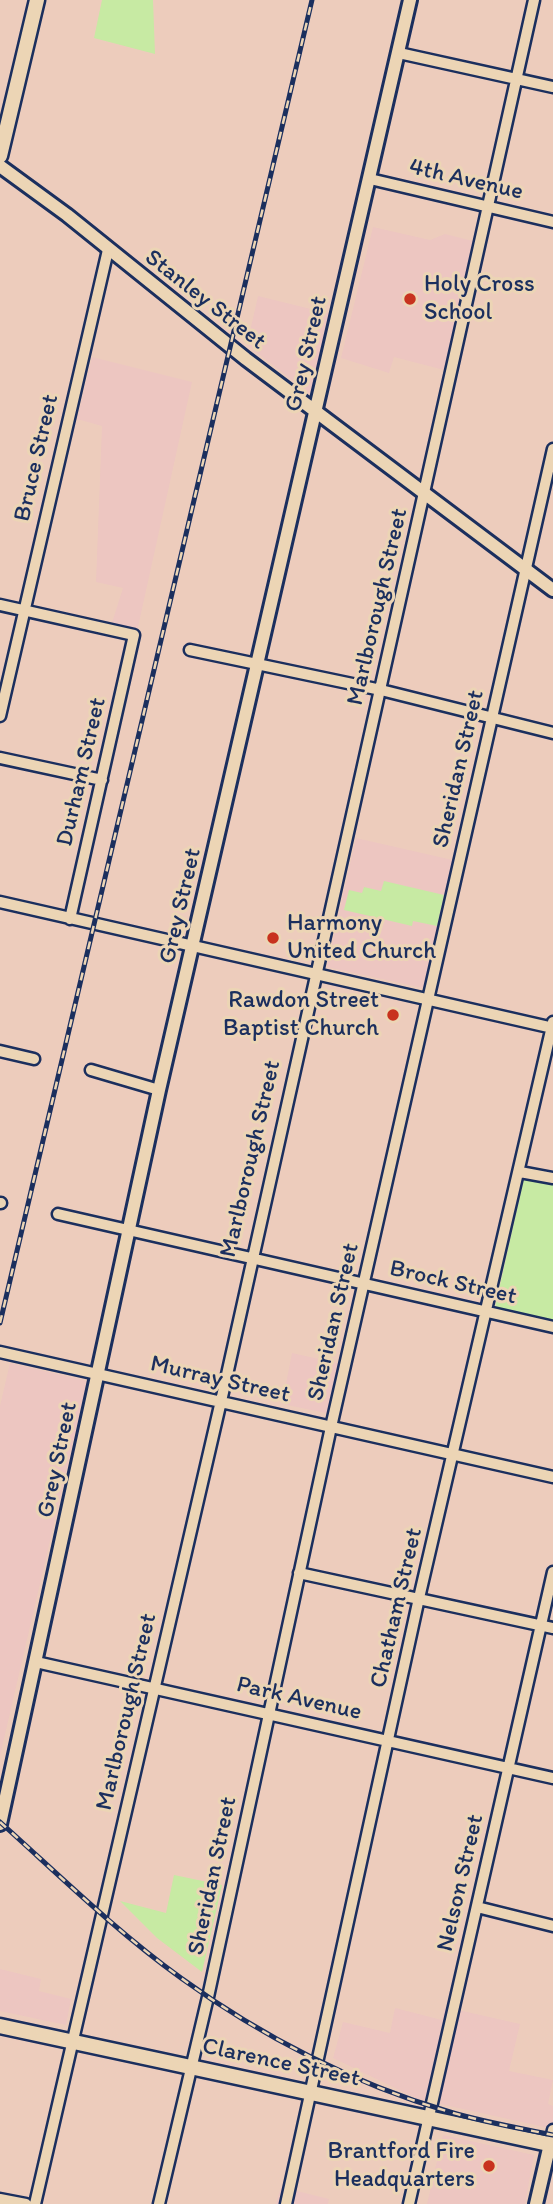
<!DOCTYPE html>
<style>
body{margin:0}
canvas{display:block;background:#edccbc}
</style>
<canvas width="553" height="2204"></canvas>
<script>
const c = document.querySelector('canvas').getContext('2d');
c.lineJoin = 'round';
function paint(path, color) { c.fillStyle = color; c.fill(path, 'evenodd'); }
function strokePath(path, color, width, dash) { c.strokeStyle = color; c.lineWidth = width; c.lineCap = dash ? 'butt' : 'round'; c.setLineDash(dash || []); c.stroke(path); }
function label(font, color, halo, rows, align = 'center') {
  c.font = font + ' Itim,sans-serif'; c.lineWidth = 6; c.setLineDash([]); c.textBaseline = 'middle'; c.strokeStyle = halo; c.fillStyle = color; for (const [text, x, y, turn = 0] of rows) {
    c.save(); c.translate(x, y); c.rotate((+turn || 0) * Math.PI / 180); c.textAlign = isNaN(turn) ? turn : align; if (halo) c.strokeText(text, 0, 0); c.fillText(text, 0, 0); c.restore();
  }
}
paint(new Path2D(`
 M373,227L430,240L445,234L477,242L448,371L394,357L389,373L341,358Z
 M258,296L331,314L310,394L247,345Z
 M92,357L192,382L136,636L110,629L123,588L96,582L102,426L77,419Z
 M356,838L457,861L428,989L327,967Z
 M292,1353L341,1364L331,1414L282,1404Z
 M10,1363L87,1381L0,1756V1406Z
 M0,1969L41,1979L39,1991L71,1999L66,2025L0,2011Z
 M445,2007L520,2024L509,2071L553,2080L548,2104L553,2106V2129L418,2099L333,2058L343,2022L390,2033L395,2008L442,2020Z
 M443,2135L534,2155L525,2204H427Z
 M281,2187L329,2199L328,2204H276Z`), '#edc6c1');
paint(new Path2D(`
 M102,0H153L155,54L94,38Z
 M384,881L444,895L437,926L413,921L412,926L344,910L349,890L362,893L364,887L381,891Z
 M524,1178L553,1185V1320L495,1307Z
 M174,1875L222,1885L202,1972L157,1938L120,1901L166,1913Z`), '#c7eaa3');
const minor = new Path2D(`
 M399,53L553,87
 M370,179L553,222
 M0,605L134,635L70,919
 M190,650L381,690L553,733
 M0,716L108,250
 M0,758L102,780
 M0,902L553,1028
 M0,1051L34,1059
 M91,1070L159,1090
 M520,1172L553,1178
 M0,1203H1
 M58,1214L553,1327
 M0,1352L553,1477
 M299,1573L553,1628
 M36,1662L553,1778
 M477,1907L553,1926
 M550,2144L553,2130
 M0,2199L26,2204
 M35,2204L224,1388L534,0
 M159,2204L208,1997L331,1427L553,449
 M286,2204L419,1598L553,1022
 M409,2204L553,1572`);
const tertiary = new Path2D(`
 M0,166L67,215L246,359L553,590
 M0,1824L159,1090L410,0
 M536,2204L550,2144`);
const secondary = new Path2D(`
 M0,156L37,0
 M0,2026L553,2145`);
strokePath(minor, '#1b2f5e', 15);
strokePath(tertiary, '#1b2f5e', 18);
strokePath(secondary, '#1b2f5e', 19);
strokePath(minor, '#ecd5b5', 10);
strokePath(tertiary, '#ecd5b5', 12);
strokePath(secondary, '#ecd5b5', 14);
const rail = new Path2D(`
 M0,1323L312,0
 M0,1822C59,1875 116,1931 181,1978C261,2036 354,2084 450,2112C483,2122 519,2128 553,2135`);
strokePath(rail, '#1b2f5e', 5);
strokePath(rail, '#ecd5b5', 2.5, [8]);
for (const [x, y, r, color] of [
 [410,299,7,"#c8321e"],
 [273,938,7,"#c8321e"],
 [393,1015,7,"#c8321e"],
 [489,2166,7,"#c8321e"]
]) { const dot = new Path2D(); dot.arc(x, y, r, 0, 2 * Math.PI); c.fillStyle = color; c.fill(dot); strokePath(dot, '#ecd5b5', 2.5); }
label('24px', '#1b2f5e', '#ecd5b5', [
 ["4th Avenue",466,180,13],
 ["Stanley Street",205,300,38],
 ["Grey Street",307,354,-77],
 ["Bruce Street",37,458,-77],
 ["Marlborough Street",378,607,-77],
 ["Sheridan Street",459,769,-77],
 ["Durham Street",82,772,-77],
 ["Grey Street",181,906,-77],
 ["Marlborough Street",251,1159,-77],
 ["Brock Street",453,1283,13],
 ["Sheridan Street",334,1322,-77],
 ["Murray Street",220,1380,13],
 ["Grey Street",58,1460,-78],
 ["Chatham Street",397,1608,-77],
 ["Park Avenue",299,1699,13],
 ["Marlborough Street",127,1712,-77],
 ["Sheridan Street",213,1876,-78],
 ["Nelson Street",461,1883,-77],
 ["Clarence Street",281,2063,12]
]);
label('24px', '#1b2f5e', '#ecd5b5', [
 ["Holy Cross",424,285],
 ["School",424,313],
 ["Harmony",287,924],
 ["United Church",287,952],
 ["Rawdon Street",379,1001,"right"],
 ["Baptist Church",379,1029,"right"],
 ["Brantford Fire",475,2152,"right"],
 ["Headquarters",475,2180,"right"]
], 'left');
</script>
